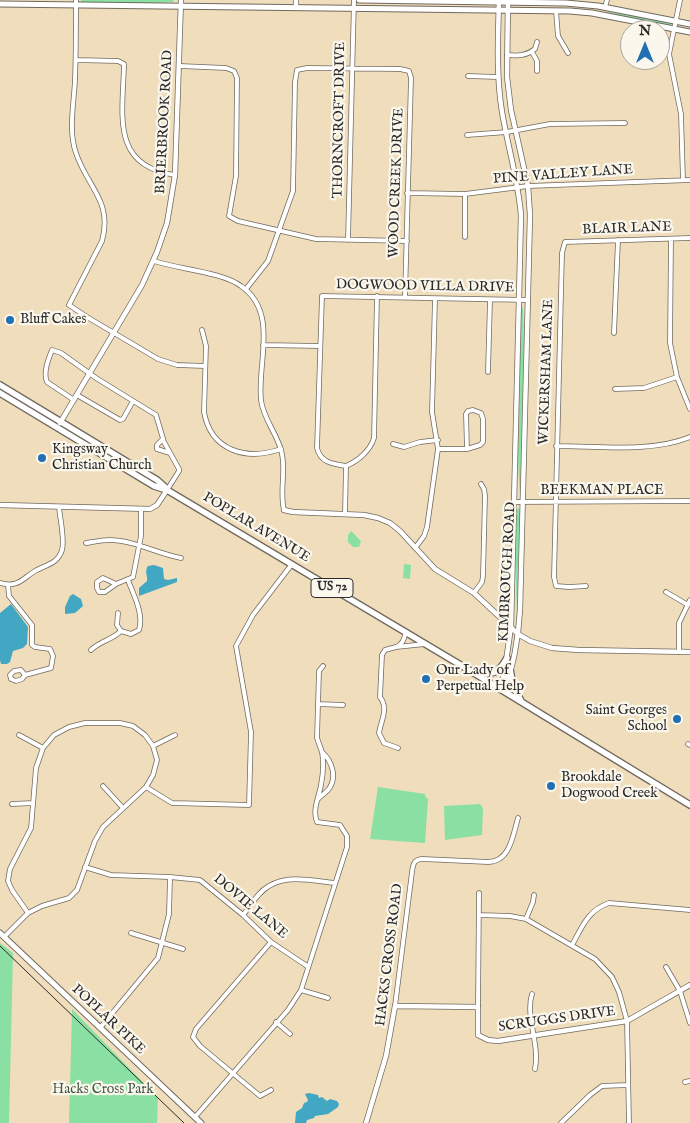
<!DOCTYPE html>
<style>
body{margin:0}
#map{position:relative;width:690px;height:1123px;overflow:hidden;background:#f0ddbc;font-family:"IM FELL English",serif}
canvas{display:block}
.north{position:absolute;left:620px;top:20px;width:50px;height:50px;box-sizing:border-box;background:#fbf7ec;border:1px solid #a8a59f;border-radius:50%;rotate:0deg;font-size:14px;font-weight:700;line-height:20px;text-align:center;color:#2b2b2b}
.north::after{content:'';display:block;margin:auto;width:18px;height:22px;background:#1f6fb2;clip-path:polygon(50% 0,100% 100%,50% 72%,0 100%)}
</style>
<div id="map">
<canvas width="690" height="1123"></canvas>
<div class="north">N</div>
</div>
<script>
const c = document.querySelector('canvas').getContext('2d');
c.lineJoin = 'round';
function paint(path, color) { c.fillStyle = color; c.fill(path, 'evenodd'); }
function strokePath(path, color, width, dash) { c.strokeStyle = color; c.lineWidth = width; c.lineCap = dash ? 'butt' : 'round'; c.setLineDash(dash || []); c.stroke(path); }
function label(font, color, halo, rows, align = 'center') {
  c.font = font + ' "IM FELL English",serif'; c.lineWidth = 4.5; c.setLineDash([]); c.textBaseline = 'middle'; c.strokeStyle = halo; c.fillStyle = color; for (const [text, x, y, turn = 0] of rows) {
    c.save(); c.translate(x, y); c.rotate((+turn || 0) * Math.PI / 180); c.textAlign = isNaN(turn) ? turn : align; if (halo) c.strokeText(text, 0, 0); c.fillText(text, 0, 0); c.restore();
  }
}
paint(new Path2D(`
 M81,0H173L174,2L142,4L82,3Z
 M607,12L639,16L671,23L672,24L669,26L608,14Z
 M523,307L524,341L520,495L518,461L521,308Z
 M518,508L520,510L517,618L515,551L516,510Z
 M351,531L361,541L359,547H353L348,542V535Z
 M404,564L411,565L410,579L403,578Z
 M378,787L425,794V796L428,799L425,843L370,839Z
 M480,804L483,808L482,835L445,840L444,806Z
 M0,943L13,953L9,1123H0Z
 M72,1009L158,1098L157,1123H69Z`), '#8ae0a3');
paint(new Path2D(`
 M154,565L163,568L164,579L168,580L177,578V582L139,596V588L147,581C148,575 144,572 148,566Z
 M73,594L81,599L83,606L75,613L65,614V607L70,596Z
 M11,604L28,627L27,644L23,648L13,651L10,662L7,664H1L0,660V613Z
 M309,1093L318,1095L319,1098L322,1097L327,1101L330,1099L337,1101L339,1104L338,1107L328,1114L315,1116L314,1118L307,1120L306,1123H295L296,1112L302,1108L304,1103L307,1102L308,1100L305,1094Z`), '#42a7c2');
const minor = new Path2D(`
 M76,0C76,27 76,54 75,80C74,103 68,131 76,153C87,187 113,201 102,241L69,305L87,317L158,359L177,365L205,366
 M680,0L669,54L681,114L683,180
 M605,7L607,0
 M556,11L558,36L568,53
 M532,52L537,61V71
 M507,55C518,56 526,56 535,49L537,42
 M76,60L118,61L124,64C123,114 110,166 175,175
 M180,66L226,68L234,71L237,78L236,176L229,216L238,221L316,239L407,241
 M468,76L498,77
 M467,135L507,132L550,124L625,123
 M407,193L465,194L528,186L690,180
 M465,237V194
 M671,239L670,343L677,377L690,409
 M348,240L354,0
 M154,261C178,269 222,272 241,286C279,312 257,363 261,400C263,418 276,432 281,450C287,469 279,490 284,510
 M246,289L268,261L293,191L295,82L297,70L307,68L400,69L409,71L411,78L405,297
 M202,330L206,346L204,412C211,451 246,461 281,449
 M614,333L618,240
 M263,345L320,346
 M488,372L490,300
 M615,389L644,388L677,377
 M77,395L120,420L123,419L133,401
 M74,400L47,382C43,373 48,360 52,350L61,353L96,378L156,415L164,442L179,469V471L167,490
 M163,439L157,445V449L170,453
 M393,444L404,447L420,442L438,440
 M556,446C599,446 650,453 690,437
 M438,449H467L480,445L483,442V419L481,413L473,410L468,411L466,414L467,449
 M346,466C332,464 320,462 317,448L322,296L528,300
 M346,466C358,461 370,451 374,438L377,296
 M515,502L690,501
 M345,514L346,466
 M86,543C93,542 102,540 109,540C134,540 158,554 181,558
 M415,548L424,536L427,527L438,449L432,412L435,299
 M0,583C18,588 22,579 35,571C45,565 58,564 62,550C65,539 60,519 59,507
 M116,584L105,592H99L97,588V582L103,578L116,584L133,577L141,536V509
 M8,585L9,596L32,625V645L35,647L50,649L53,656L51,668L25,675L21,670L14,671L10,675L11,679L16,681L22,679L25,675
 M586,586L569,587L556,586L554,577L562,253L565,242L690,238
 M666,592L688,605
 M474,593L482,582L483,576L485,496L484,489L481,484
 M118,613L117,625L121,631L131,634L139,630C144,614 134,596 128,580
 M406,632C404,639 403,644 396,647L425,644
 M396,647L385,650L382,655L380,697C389,709 381,720 379,733L384,743L398,748
 M91,650C100,641 112,640 121,631
 M679,652V623L690,600
 M318,704L343,705
 M19,735L43,748
 M688,744L690,745
 M153,746L175,735
 M322,752L317,738L319,671L323,666
 M103,786L123,808
 M146,787L172,803L249,805L251,732L236,646L253,615L292,564
 M12,804L33,803
 M85,867L111,875L170,877L200,880L243,915L271,942L307,966
 M243,915C251,905 258,892 269,886C288,874 314,881 335,883
 M479,915L510,916L526,919L595,959L612,977L619,992L627,1021L629,1123
 M526,919L533,902L534,895
 M131,933L183,949
 M4,937L28,913L42,906L69,898L77,890L95,841L103,827L146,787L153,775L157,760L153,746L145,735L133,726L120,723H85L69,727L54,735L43,748L36,768L31,828L10,869L8,881L12,890L28,913
 M572,945C582,927 588,910 609,903L690,910
 M666,967L680,991L690,1023
 M301,990L328,998
 M532,994C525,1016 540,1044 535,1069
 M395,1006L412,872C413,864 414,859 423,859L488,862C510,862 513,835 518,818
 M478,1007L479,893
 M276,1022L290,1034
 M100,1028L158,958L169,914L170,877
 M685,1082L690,1081
 M271,1090L260,1096L200,1046L193,1037L196,1029L271,942
 M195,1117L288,1010L301,990L347,847V836L340,825L317,822C312,810 319,797 321,785C323,775 324,763 322,752C332,761 338,778 328,790C325,793 321,796 318,799
 M561,1123L590,1095L602,1086L628,1085`);
const tertiary = new Path2D(`
 M499,0C498,37 496,75 502,112C508,147 518,180 521,215L511,627L504,675L501,683L500,690
 M296,7V0
 M60,423L142,285L157,252L167,223L175,175L181,0
 M0,505L150,509L157,505L167,490
 M284,510L293,512L364,515L378,518L390,523L400,531L435,569L474,593L518,634L530,641L552,648L579,650L690,652
 M500,690C514,678 519,628 520,610L530,215L528,186L511,110L507,77L508,0
 M366,1123L386,1056L395,1006L478,1007V1035L488,1040L498,1041L627,1021L690,985`);
const secondary = new Path2D(`
 M359,0L566,3L598,6L690,24
 M0,4L570,11L592,13L690,32
 M0,933L201,1123`);
const primary = new Path2D(`
 M0,385L157,480L166,488
 M0,393L154,486L167,490L474,673L690,805
 M510,669L513,686L521,701
 M476,673C494,674 498,674 507,658`);
strokePath(minor, '#70695e', 5.5);
strokePath(tertiary, '#70695e', 6);
strokePath(secondary, '#70695e', 7);
strokePath(primary, '#70695e', 8);
strokePath(minor, '#fff', 4);
strokePath(tertiary, '#fff', 4.5);
strokePath(secondary, '#fff', 5);
strokePath(primary, '#fff', 5.5);
strokePath(new Path2D(`
 M0,946L184,1123`), '#2b2b2b', 1);
for (const [x, y, r, color] of [
 [10,320,5,"#1f6fb2"],
 [42,458,5,"#1f6fb2"],
 [426,679,5,"#1f6fb2"],
 [677,719,5,"#1f6fb2"],
 [551,786,5,"#1f6fb2"]
]) { const dot = new Path2D(); dot.arc(x, y, r, 0, 2 * Math.PI); c.fillStyle = color; c.fill(dot); strokePath(dot, '#fbf7ec', 2); }
for (const [x, y, w] of [
 [332,588,42]
]) { const box = new Path2D(); box.roundRect(x - w / 2, y - 9.5, w, 19, 4); c.fillStyle = '#fbf7ec'; c.fill(box); strokePath(box, '#2b2b2b', 1); }
label('bold 12px', '#2b2b2b', null, [
 ["US 72",332,588]
]);
label('14px', '#2b2b2b', '#fbf7ec', [
 ["THORNCROFT DRIVE",340,120,-89],
 ["BRIERBROOK ROAD",165,122,-87],
 ["PINE VALLEY LANE",563,175,-4],
 ["WOOD CREEK DRIVE",397,183,-88],
 ["BLAIR LANE",627,229,-2],
 ["DOGWOOD VILLA DRIVE",425,287,1],
 ["WICKERSHAM LANE",547,372,-88],
 ["BEEKMAN PLACE",602,491],
 ["POPLAR AVENUE",256,528,31],
 ["KIMBROUGH ROAD",508,572,-87],
 ["DOVIE LANE",250,907,40],
 ["HACKS CROSS ROAD",390,955,-83],
 ["POPLAR PIKE",108,1020,43],
 ["SCRUGGS DRIVE",557,1020,-8]
]);
label('14px', '#2b2b2b', '#fbf7ec', [
 ["Bluff Cakes",20,320],
 ["Kingsway",52,450],
 ["Christian Church",52,466],
 ["Our Lady of",436,671],
 ["Perpetual Help",436,687],
 ["Saint Georges",667,711,"right"],
 ["School",667,727,"right"],
 ["Brookdale",561,778],
 ["Dogwood Creek",561,794]
], 'left');
label('14px', '#435849', '#fbf7ec', [
 ["Hacks Cross Park",103,1090]
]);
</script>
